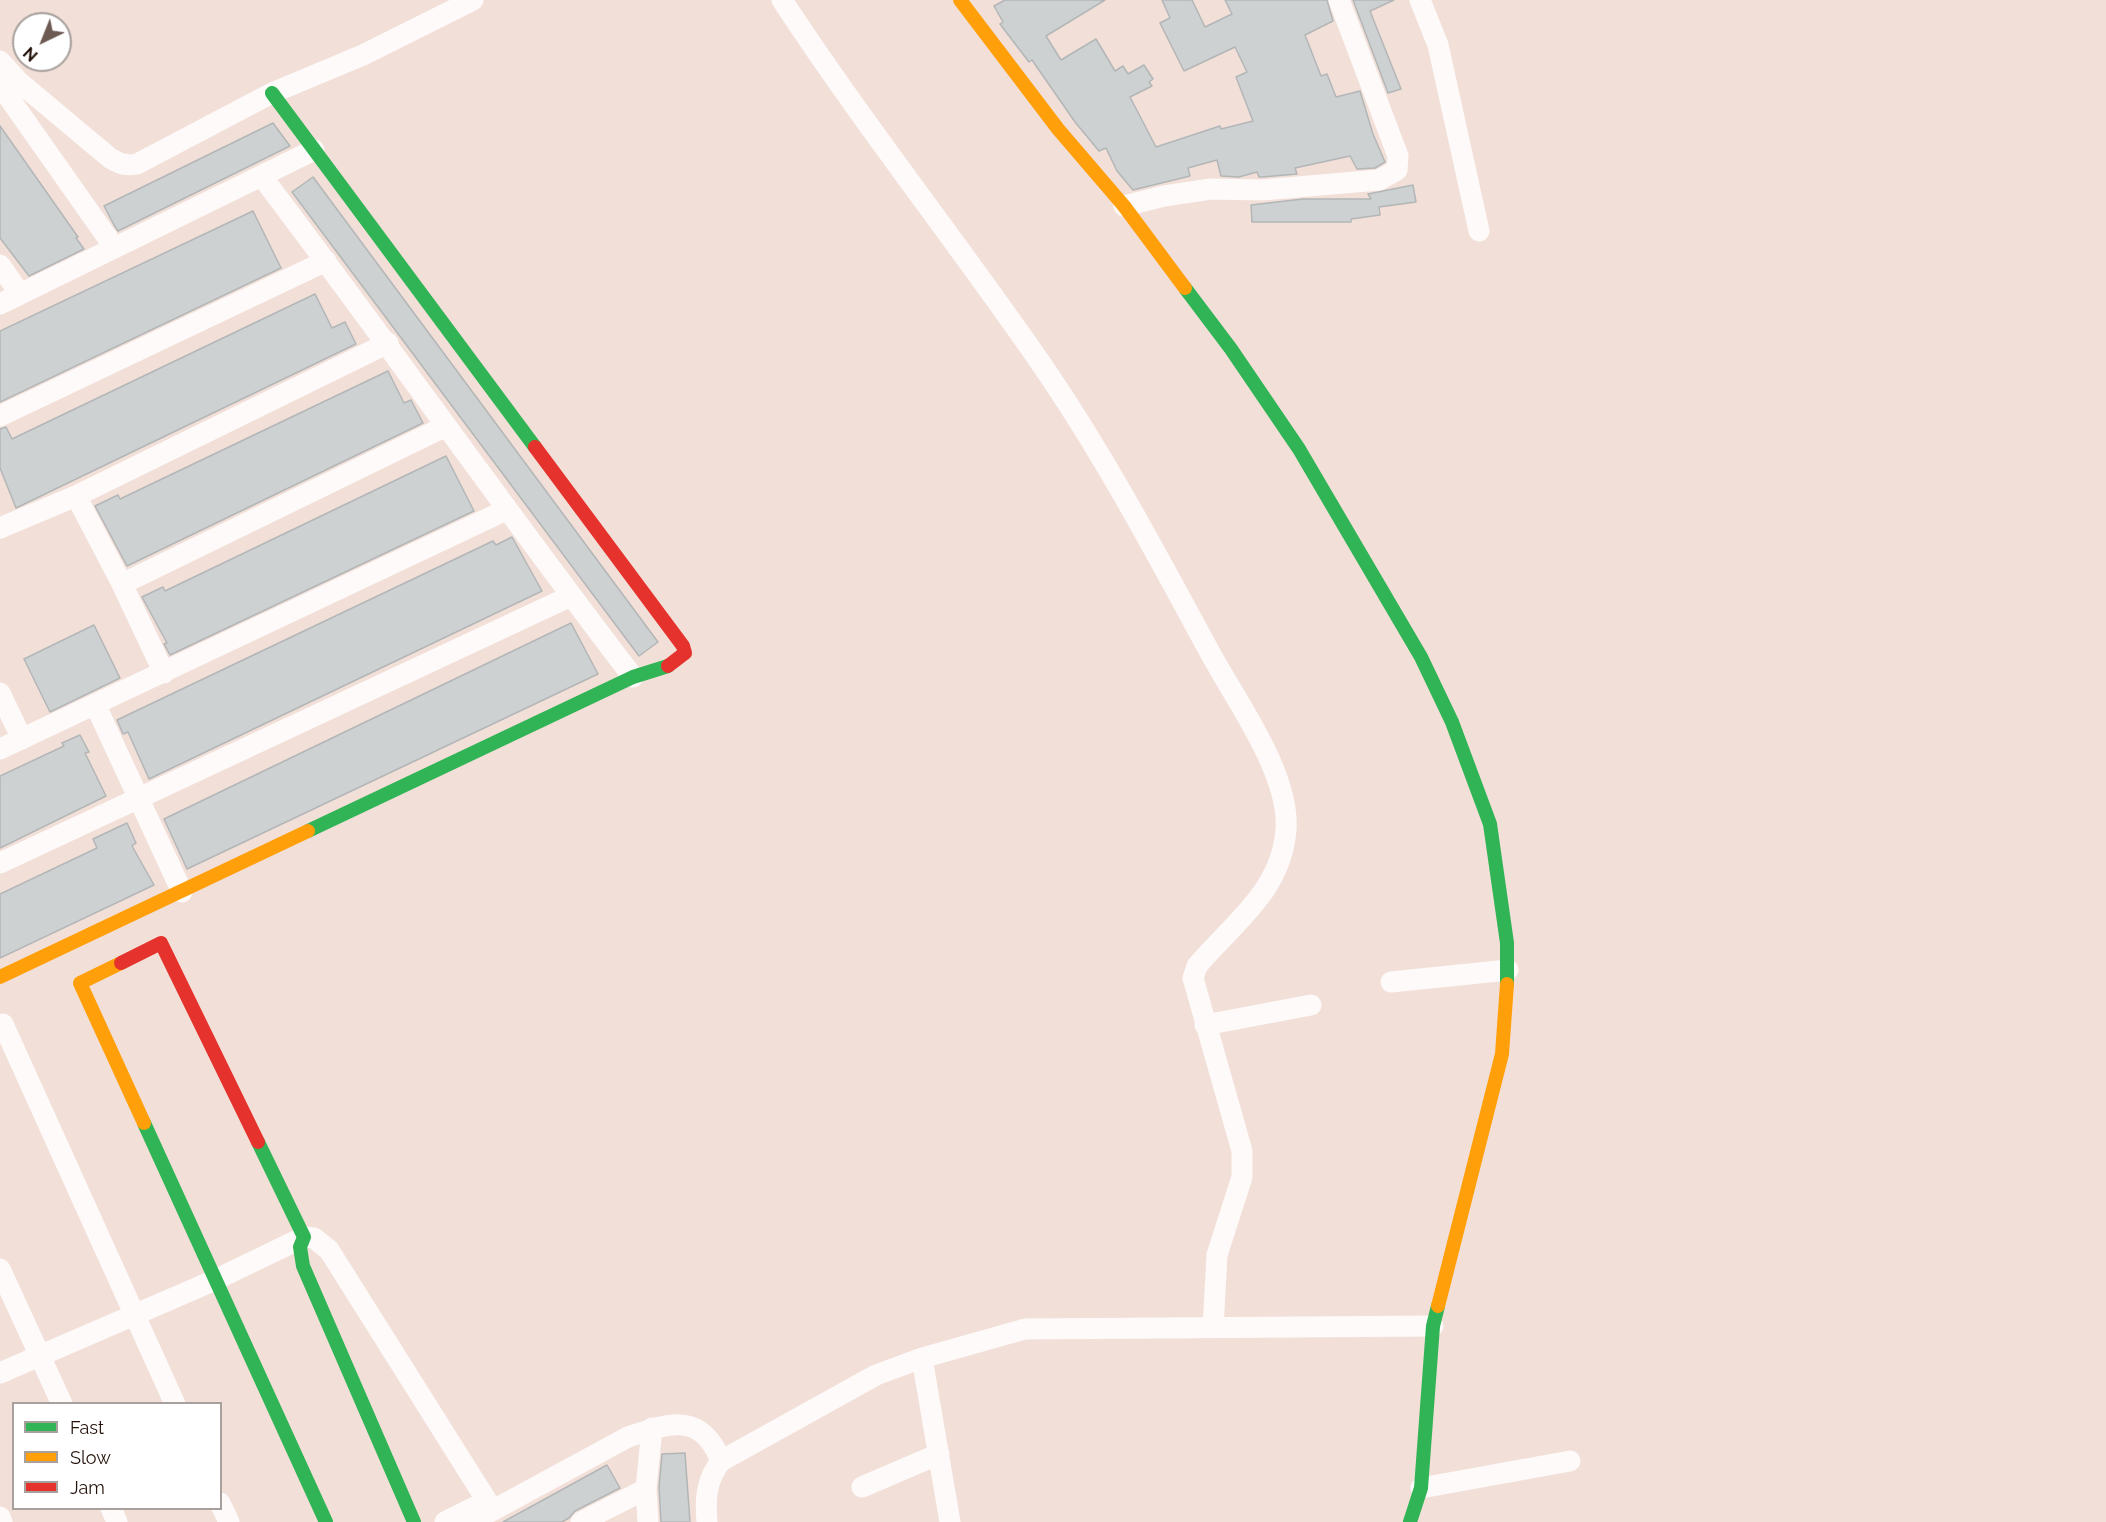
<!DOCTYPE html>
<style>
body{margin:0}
#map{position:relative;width:2106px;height:1522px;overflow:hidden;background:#f2dfd8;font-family:Raleway,sans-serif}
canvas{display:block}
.legend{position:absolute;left:12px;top:1402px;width:210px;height:108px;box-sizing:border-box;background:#fff;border:2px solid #a8a09d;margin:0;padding:8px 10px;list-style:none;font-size:18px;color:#25120b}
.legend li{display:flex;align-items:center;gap:12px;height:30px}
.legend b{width:30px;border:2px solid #a8a09d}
.north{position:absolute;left:12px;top:12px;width:60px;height:60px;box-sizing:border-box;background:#fff;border:2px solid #a8a09d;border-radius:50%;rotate:223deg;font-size:16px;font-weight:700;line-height:24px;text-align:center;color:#25120b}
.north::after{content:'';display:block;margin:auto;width:21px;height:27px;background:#6d5a53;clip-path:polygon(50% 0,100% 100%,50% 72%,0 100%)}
</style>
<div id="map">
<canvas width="2106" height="1522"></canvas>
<ul class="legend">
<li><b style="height:8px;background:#30b455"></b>Fast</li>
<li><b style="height:8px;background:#ff9f0a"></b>Slow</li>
<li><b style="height:8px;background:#e5322d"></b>Jam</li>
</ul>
<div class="north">N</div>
</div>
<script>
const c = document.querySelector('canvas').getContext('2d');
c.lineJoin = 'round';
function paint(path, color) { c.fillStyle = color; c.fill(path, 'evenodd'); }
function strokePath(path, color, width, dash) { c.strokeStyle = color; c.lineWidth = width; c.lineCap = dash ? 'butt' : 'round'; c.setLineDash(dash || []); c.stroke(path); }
const building = new Path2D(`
 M1005,0H1105L1046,36L1061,60L1096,39L1115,71L1123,66L1128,74L1144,65L1153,79L1149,82L1152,86L1130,97L1156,147L1220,126L1221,129L1253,121L1236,77L1247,72L1235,47L1184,71L1160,23L1170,18L1162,0H1192L1205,27L1232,14L1225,0H1327L1333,21L1305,35L1321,76L1327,74L1336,97L1360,91L1373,134L1385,162L1375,168L1357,169L1350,156L1295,168L1297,174L1262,177H1259L1257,172L1239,177L1221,176L1217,160L1188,168L1190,176L1133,190L1117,171L1106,148L1099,151L1075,122L1032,60L1029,62L1000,24L1003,22L994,6Z
 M1353,0H1394L1370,11L1401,89L1388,93Z
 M273,123L290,146L118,231L114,225L104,206Z
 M0,126L78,237L76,238L84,249L29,276L0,238Z
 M313,177L658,642L639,656L292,192Z
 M1413,185L1416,202L1379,207L1380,215L1351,219V222H1252L1251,205L1303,199H1371L1368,194Z
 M253,211L281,268L0,402V331Z
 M315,294L332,328L345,322L356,344L16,508L0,468V429L6,427L12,439Z
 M388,371L404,403L411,400L423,423L127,566L95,506L118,495L120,499Z
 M446,456L474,511L170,655L164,644L167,643L142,597L163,587L165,591Z
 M512,537L542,591L149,779L128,732L123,734L117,720L493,541L496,545Z
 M571,623L598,674L187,869L164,819Z
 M94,625L120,678L50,712L24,659Z
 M80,735L89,752L85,753L106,796L0,848V776L64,746L62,743Z
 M127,823L136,843L132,846L154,885L0,958V894L97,848L93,839Z
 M685,1453L690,1522H661L659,1487L662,1454Z
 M607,1465L620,1488L575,1511L569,1518L562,1522H503Z`);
paint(building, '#ced1d2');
strokePath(building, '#b3b6b7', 1.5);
strokePath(new Path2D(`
 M782,0C864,125 957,242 1042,365C1106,458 1159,559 1213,658C1239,705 1290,775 1286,830C1281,892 1233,923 1197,966L1193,978L1242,1151V1177L1217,1255L1213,1328
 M1420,0L1438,45L1479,231
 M0,61L18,81L110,158C120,164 126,166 137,164L272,93L363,55L473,0
 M0,85L114,247
 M263,178C388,343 507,513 633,677
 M1124,206L1164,196L1211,189L1262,190L1379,180L1397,170L1398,156L1339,0
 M0,265L20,294
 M0,304L314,150
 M0,416L326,261
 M76,496L122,584L164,673
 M0,528L76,496L388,343
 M122,584L446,426
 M0,693L22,739
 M95,704L182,892
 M0,749L506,510
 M0,863L571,596
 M1391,982L1508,970
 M0,1025L3,1024L175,1404
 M1205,1025L1311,1005
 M0,1269L62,1404
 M0,1373L215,1280L304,1237L314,1238L329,1250L487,1501L445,1522
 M862,1487L939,1454
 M1421,1488L1570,1461
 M220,1503L229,1522
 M111,1508L117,1522
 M0,1517L2,1522
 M475,1520L628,1437C669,1423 701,1411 721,1461
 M581,1522L646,1489
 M648,1522L646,1489L652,1428
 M707,1522C705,1499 706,1480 721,1461L876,1375L922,1358
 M950,1522L922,1358L1025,1329L1433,1326`), '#fdfaf9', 21);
strokePath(new Path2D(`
 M272,93L535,447
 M1185,288L1231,349L1299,449L1421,657L1452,722L1490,824L1507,943V984
 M308,831L633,677L668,666
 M144,1123L326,1522
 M258,1142L304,1237L300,1247L303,1266L414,1522
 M1410,1522L1421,1488L1433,1326L1438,1306`), '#30b455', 14);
strokePath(new Path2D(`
 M960,0L1058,129L1124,206L1185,288
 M121,963L80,983L144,1123
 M0,977L308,831
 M1438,1306L1502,1054L1507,984`), '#ff9f0a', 14);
strokePath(new Path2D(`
 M535,447L683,646L685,653L668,666
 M121,963L161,943L258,1142`), '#e5322d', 14);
</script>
